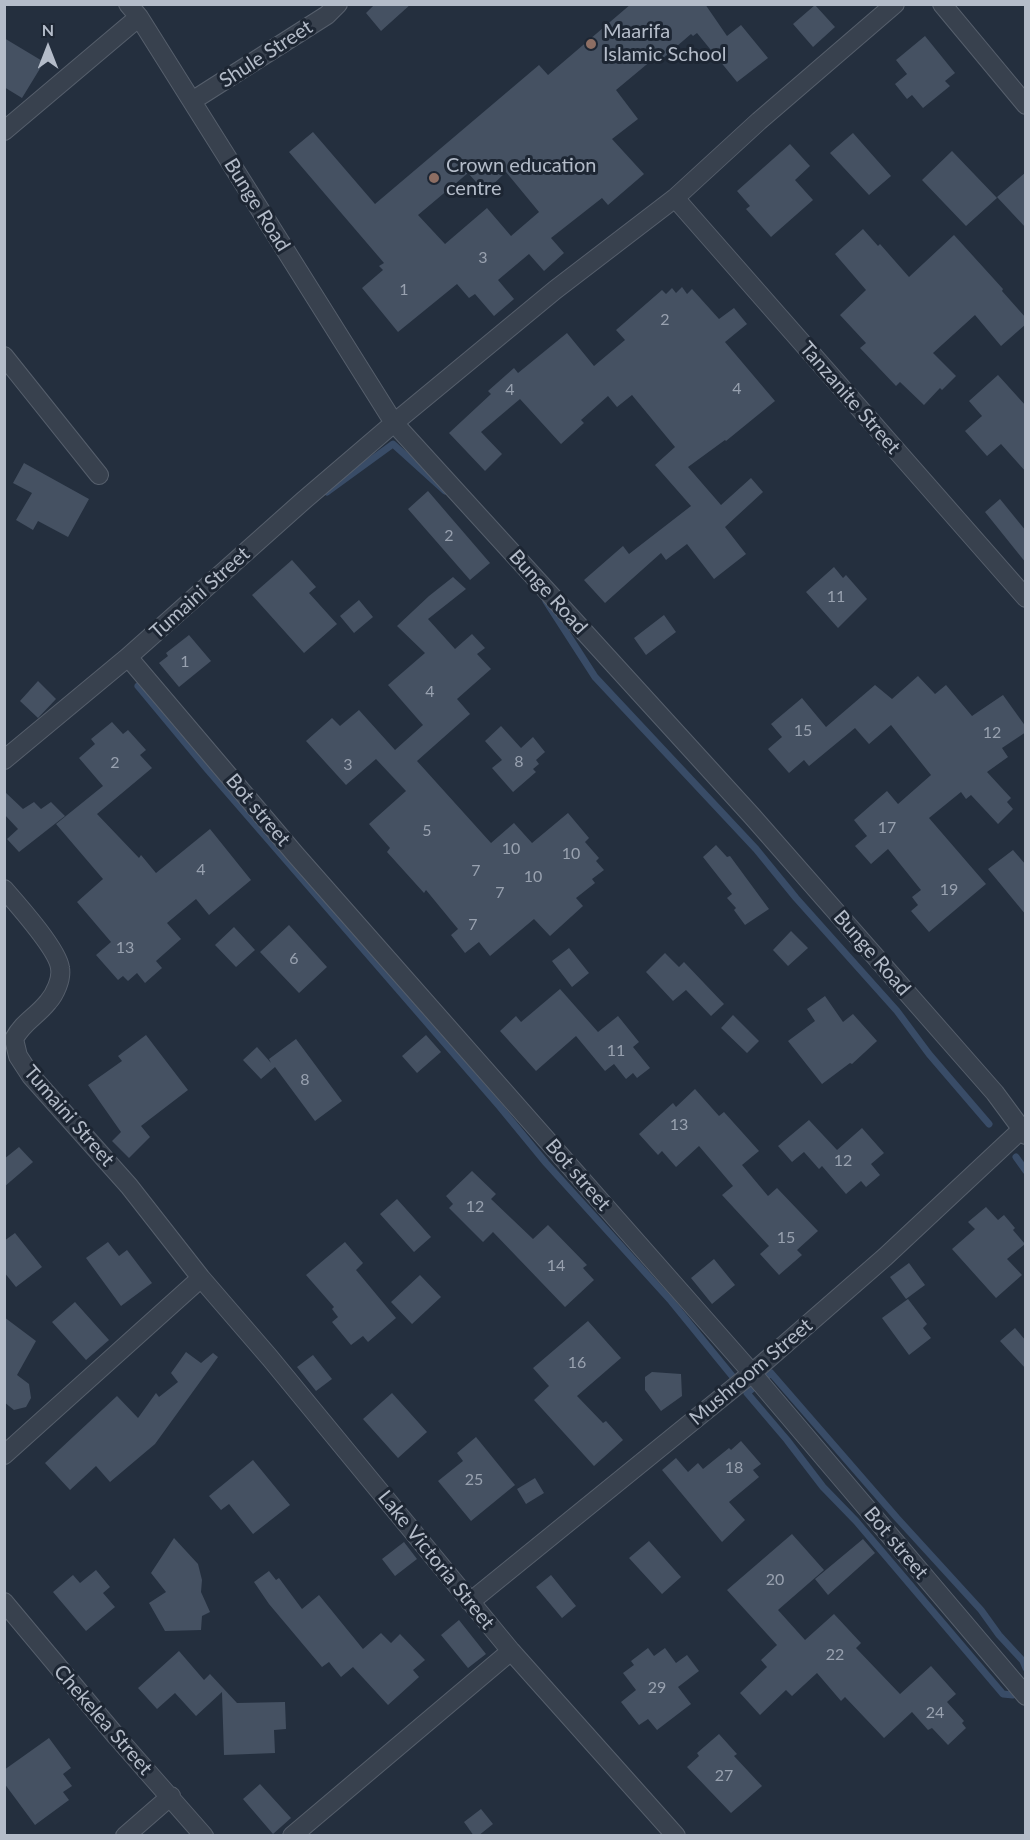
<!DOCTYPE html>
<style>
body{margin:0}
#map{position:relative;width:1030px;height:1840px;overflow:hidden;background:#242f3e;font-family:Lato,sans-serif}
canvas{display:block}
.frame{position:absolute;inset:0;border:6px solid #b4bcc9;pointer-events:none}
.north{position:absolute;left:18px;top:18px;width:60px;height:60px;-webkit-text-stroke:4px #1d2633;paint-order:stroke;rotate:0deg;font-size:16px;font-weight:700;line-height:24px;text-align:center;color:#b4bcc9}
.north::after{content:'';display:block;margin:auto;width:21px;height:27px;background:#b4bcc9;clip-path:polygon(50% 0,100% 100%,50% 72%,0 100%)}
</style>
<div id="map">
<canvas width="1030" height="1840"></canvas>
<div class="frame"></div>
<div class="north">N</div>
</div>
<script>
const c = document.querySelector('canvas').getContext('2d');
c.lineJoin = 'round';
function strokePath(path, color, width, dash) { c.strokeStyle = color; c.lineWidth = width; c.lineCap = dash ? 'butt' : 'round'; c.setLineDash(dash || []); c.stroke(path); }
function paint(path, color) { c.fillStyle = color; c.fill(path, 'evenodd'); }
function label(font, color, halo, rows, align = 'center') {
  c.font = font + ' Lato,sans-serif'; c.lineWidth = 6; c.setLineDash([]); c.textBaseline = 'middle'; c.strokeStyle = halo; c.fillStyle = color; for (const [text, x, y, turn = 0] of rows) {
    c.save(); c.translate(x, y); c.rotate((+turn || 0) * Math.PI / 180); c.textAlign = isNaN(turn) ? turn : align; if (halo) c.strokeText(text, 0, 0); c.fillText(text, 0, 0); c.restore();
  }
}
strokePath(new Path2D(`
 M327,492L393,444L445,491
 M546,601L595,677L756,849L796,898L897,1011L929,1054L989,1124
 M138,686L207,769L500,1107L546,1163L671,1301L733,1377
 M1016,1157L1026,1171
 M1013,1695L1003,1694L856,1521L823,1487L787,1440L747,1393L771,1373L897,1518L981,1610L999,1635L1023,1661L1026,1668`), '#394c67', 7);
paint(new Path2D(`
 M375,4H411L381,31L366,13Z
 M631,4H705L727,36L741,25L768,58L737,82L697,33L693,36L691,34L662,59L658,55L616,90L638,119L612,139L644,174L608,205L602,198L551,238L564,253L544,271L529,254L498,280L514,299L494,316L475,294L469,298L457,284L398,332L362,288L383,270L379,266L384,263L289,152L313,132L375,204L539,65L548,75ZM506,172L539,212L511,236L487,208L445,244L418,215L468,173L485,192Z
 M815,5L835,27L813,47L793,24Z
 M925,36L955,73L945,81L950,86L923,108L912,95L907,99L895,84L907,74L896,60Z
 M4,38L44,62L22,98L4,87Z
 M853,133L891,176L869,195L830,153Z
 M790,144L810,166L795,180L813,200L771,237L746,209L750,206L737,191Z
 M952,151L997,198L966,226L922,180Z
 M1026,172V228L997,197Z
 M863,229L878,246L880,244L909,277L954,235L1003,289L1002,291L1026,318V324L1001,346L975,315L933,353L956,376L942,390L940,388L924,405L900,382L896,386L860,348L866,343L840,315L866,290L835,254Z
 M682,287L687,294L692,289L719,319L734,308L747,324L725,342L775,401L726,441L725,440L688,467L721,505L751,478L763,492L725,527L746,554L714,579L687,544L666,560L661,553L605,603L584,580L623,546L629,554L691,506L655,465L675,447L632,395L617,407L608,396L581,420L584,423L561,444L520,399L481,432L502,454L485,471L449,433L491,394L488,391L514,368L518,373L567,333L594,366L625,340L616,330L662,290L666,294L672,288L676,293Z
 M998,375L1026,406V472L1001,444L987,456L965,431L982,416L969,401Z
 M24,463L89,499L68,537L38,521L33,530L16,520L32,493L13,483Z
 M428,491L490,563L470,580L408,509Z
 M1000,499L1026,531V563L985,512Z
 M292,560L316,587L309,593L337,624L304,653L252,595Z
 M834,567L843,578L846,575L867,599L838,628L806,592Z
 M453,577L466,589L428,619L455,649L472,634L485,648L477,654L491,669L457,699L470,714L417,761L491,843L514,823L532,843L568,813L589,838L585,842L599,858L596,861L604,870L592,879L595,883L576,898L583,906L550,936L534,919L490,956L479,942L465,953L451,935L458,929L426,890L424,893L387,852L390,848L369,824L406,791L376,759L346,785L306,741L332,718L340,726L359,710L395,750L423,725L388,685L425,653L397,626L429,596Z
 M359,600L373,617L354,633L340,616Z
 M664,615L676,632L646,655L634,638Z
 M189,635L211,661L179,687L159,663L168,656L166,653Z
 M918,676L935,694L946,685L972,716L1003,695L1026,727V732L1002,748L1008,757L987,772L1011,798L1007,802L1013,809L998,824L971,795L966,799L961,792L929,818L986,884L929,932L911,911L918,905L912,897L921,890L888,849L871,864L855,846L867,836L854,820L887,791L898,804L931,775L891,725L869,744L855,728L809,766L804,760L789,773L768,749L782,737L771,724L802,698L826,727L875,685L892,699Z
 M38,681L56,699L38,718L20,701Z
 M112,722L123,734L128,730L146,750L140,755L152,768L97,814L139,858L141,855L156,873L210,829L251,880L209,915L196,899L167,923L181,939L156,961L162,968L145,983L137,973L128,981L123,976L118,980L96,955L111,942L77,902L103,879L56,824L103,786L79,758L95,744L91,739Z
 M501,726L521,748L533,737L545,752L536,760L539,764L533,769L536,772L513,792L492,768L502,760L485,741Z
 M4,791L23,809L34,802L41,809L51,802L65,816L19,852L7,839L18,829L4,814Z
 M716,845L727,857L730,856L769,909L745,925L734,910L736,908L727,898L732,894L703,857Z
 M1013,850L1026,865V915L988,869Z
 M289,925L327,967L299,993L260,952Z
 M234,927L255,950L236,967L215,945Z
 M791,931L808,948L788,966L773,950Z
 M569,948L589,973L572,987L552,961Z
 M665,953L679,967L684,962L724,1004L711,1016L686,990L673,1001L646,972Z
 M560,989L598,1032L618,1016L639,1042L633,1047L650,1068L637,1078L633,1073L626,1079L614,1064L605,1071L576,1036L536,1071L500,1031L516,1016L521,1022Z
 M825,996L843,1022L853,1014L877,1041L852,1064L850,1063L822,1084L788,1041L815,1021L807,1009Z
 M733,1015L759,1041L747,1053L721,1028Z
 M146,1035L188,1090L141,1126L150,1137L129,1158L112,1141L121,1132L88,1085L122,1061L118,1056Z
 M426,1035L441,1052L417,1073L402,1056Z
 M296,1039L342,1101L315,1121L275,1067L261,1079L243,1060L257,1047L271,1063L269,1059Z
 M695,1089L719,1116L724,1112L759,1151L742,1165L768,1196L777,1188L818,1231L797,1250L802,1255L779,1275L760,1254L769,1246L722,1195L733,1186L699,1146L676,1167L662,1151L658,1155L639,1134L673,1103L676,1107Z
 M809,1120L837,1150L862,1128L884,1153L871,1164L880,1175L866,1187L861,1181L846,1194L822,1166L819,1169L804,1152L792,1162L778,1146Z
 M19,1147L33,1162L4,1187V1159Z
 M472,1171L496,1194L491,1199L533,1239L548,1225L587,1265L583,1268L594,1280L565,1307L493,1232L483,1242L449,1208L453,1204L446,1196Z
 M397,1199L431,1237L414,1252L380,1214Z
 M986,1207L998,1220L1004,1215L1015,1228L1013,1230L1025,1244L1007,1259L1022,1275L996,1298L952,1249L975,1229L968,1222Z
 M15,1233L42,1267L16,1287L4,1272V1241Z
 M108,1242L119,1256L127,1250L152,1283L121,1306L86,1258Z
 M345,1242L363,1263L356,1270L396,1318L368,1342L363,1336L351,1345L332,1322L338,1317L332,1309L334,1307L306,1275Z
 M714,1259L735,1285L712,1304L691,1278Z
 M909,1263L925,1285L906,1299L890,1277Z
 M420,1275L441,1297L412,1324L391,1302Z
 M908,1299L927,1324L923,1328L931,1338L909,1355L882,1318Z
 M75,1302L109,1340L86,1360L52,1322Z
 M4,1317L36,1341L17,1375L29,1384L31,1398L26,1407L14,1410L4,1402Z
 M588,1321L621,1358L577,1396L603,1423L606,1421L623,1440L594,1466L534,1400L549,1386L533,1368Z
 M1015,1328L1026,1341V1369L1000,1341Z
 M186,1352L201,1363L213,1353L218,1357L155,1444L110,1482L96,1466L70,1490L45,1463L117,1396L138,1418L156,1393L159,1397L178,1382L171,1373Z
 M313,1355L332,1379L316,1391L297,1367Z
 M652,1372L681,1374L682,1396L661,1411L645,1390V1377Z
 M392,1393L427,1432L398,1458L363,1419Z
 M476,1437L515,1485L471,1521L438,1481L463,1461L457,1453Z
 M741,1441L761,1464L753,1470L759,1477L729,1502L745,1520L722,1542L662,1470L676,1458L688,1472L698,1463L703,1469L729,1448L731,1450Z
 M253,1460L290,1505L253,1534L229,1504L221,1510L209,1496Z
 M535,1478L544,1493L526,1504L517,1489Z
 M792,1534L824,1570L778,1610L805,1640L834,1614L861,1643L856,1648L900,1694L931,1666L956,1694L947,1702L964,1721L962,1723L966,1728L948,1745L932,1728L928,1730L912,1712L884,1738L845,1697L841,1701L817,1673L792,1696L786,1690L760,1715L740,1693L767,1667L761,1660L777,1645L727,1590Z
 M174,1538L198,1564L202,1580L201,1592L210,1612L202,1616L201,1630L165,1631L149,1603L166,1592L151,1573Z
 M863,1539L875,1553L828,1595L815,1579Z
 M649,1541L681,1577L662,1594L629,1558Z
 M404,1542L417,1559L395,1576L382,1559Z
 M96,1570L110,1587L103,1593L115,1607L86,1631L53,1592L73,1575L80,1583Z
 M269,1571L276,1580L279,1578L302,1609L319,1595L363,1649L381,1633L391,1643L400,1634L425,1660L413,1670L419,1677L388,1705L353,1667L341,1677L329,1662L322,1667L269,1604L254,1582Z
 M551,1575L576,1606L562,1618L536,1587Z
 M459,1620L486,1654L468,1668L441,1635Z
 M648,1648L654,1656L665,1648L676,1663L687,1655L699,1671L678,1687L691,1704L657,1730L648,1719L639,1725L621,1702L636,1690L623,1673L634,1665L631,1661Z
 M179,1651L204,1680L210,1674L237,1703L285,1702L286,1729L274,1730L275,1753L224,1755L222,1692L196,1716L175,1693L157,1709L138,1688Z
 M719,1734L737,1754L734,1756L762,1786L731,1813L687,1767L699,1756L697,1753Z
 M49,1738L71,1768L63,1774L72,1786L63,1792L69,1800L35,1825L4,1783V1770Z
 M260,1784L291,1818L273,1834L243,1799Z
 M481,1809L493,1824L478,1836H474L464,1822Z`), '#455162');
const minor = new Path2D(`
 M128,4L139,17L394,423L752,816L995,1093L1026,1135
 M942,4L1026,105
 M192,101L327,15L338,4
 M4,131L139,17
 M675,198L1026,598
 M4,356L99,475
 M128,657L295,854L752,1373L1026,1696
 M4,760L128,657L303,501L394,423L555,290L675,198L759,121L895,4
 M4,889C18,905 58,950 60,968C62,979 55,994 48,1002C36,1017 23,1022 14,1039L18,1056L31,1076L129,1186L201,1278L270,1358L511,1651L676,1836
 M4,1455L201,1278
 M4,1602L116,1736L204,1836
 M470,1602L752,1373L885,1257L1021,1130
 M125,1836L171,1796
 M292,1836L511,1651`);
strokePath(minor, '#565f6c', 20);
strokePath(minor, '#38414e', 18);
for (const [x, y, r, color] of [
 [591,44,6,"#8d6e63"],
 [434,178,6,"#8d6e63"]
]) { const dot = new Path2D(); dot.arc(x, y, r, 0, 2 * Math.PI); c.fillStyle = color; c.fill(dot); strokePath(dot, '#1d2633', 2); }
label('16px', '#98a1af', null, [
 ["3",483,258],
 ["1",404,290],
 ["2",665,320],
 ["4",737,389],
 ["4",510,390],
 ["2",449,536],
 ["11",836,597],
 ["1",185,662],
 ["4",430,692],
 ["15",803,731],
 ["12",992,733],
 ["8",519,762],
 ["2",115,763],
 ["3",348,765],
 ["17",887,828],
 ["5",427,831],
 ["10",511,849],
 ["10",571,854],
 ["4",201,870],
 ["7",476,871],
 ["10",533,877],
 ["19",949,890],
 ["7",500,893],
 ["7",473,925],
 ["13",125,948],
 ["6",294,959],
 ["11",616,1051],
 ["8",305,1080],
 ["13",679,1125],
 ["12",843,1161],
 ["12",475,1207],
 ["15",786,1238],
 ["14",556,1266],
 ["16",577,1363],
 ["18",734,1468],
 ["25",474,1480],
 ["20",775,1580],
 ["22",835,1655],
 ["29",657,1688],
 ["24",935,1713],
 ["27",724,1776]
]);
label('20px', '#b4bcc9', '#1d2633', [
 ["Maarifa",603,32],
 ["Islamic School",603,55],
 ["Crown education",446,166],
 ["centre",446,189]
], 'left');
label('20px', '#b4bcc9', '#1d2633', [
 ["Shule Street",266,54,-33],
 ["Bunge Road",257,205,58],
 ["Tanzanite Street",850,398,49],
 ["Bunge Road",548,592,48],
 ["Tumaini Street",200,593,-42],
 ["Bot street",258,810,50],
 ["Bunge Road",872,953,49],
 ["Tumaini Street",69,1116,49],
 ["Bot street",578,1175,49],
 ["Mushroom Street",751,1372,-40],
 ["Bot street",896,1543,50],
 ["Lake Victoria Street",436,1560,51],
 ["Chekelea Street",103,1720,49]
]);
</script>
